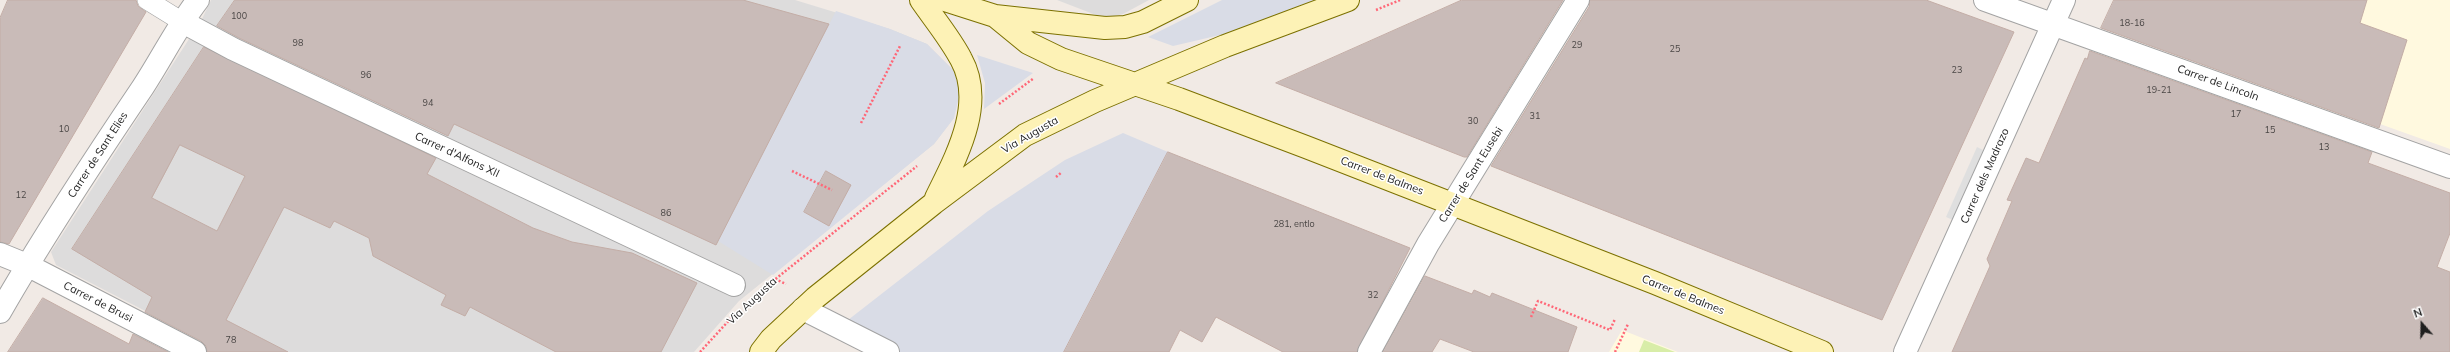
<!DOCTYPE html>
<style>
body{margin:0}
#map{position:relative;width:2450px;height:352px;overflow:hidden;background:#f1eae5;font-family:Mulish,sans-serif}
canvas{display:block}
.north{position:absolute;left:2402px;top:304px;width:40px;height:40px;-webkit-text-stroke:3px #fff;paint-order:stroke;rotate:340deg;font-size:11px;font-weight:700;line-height:16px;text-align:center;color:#1f1f1f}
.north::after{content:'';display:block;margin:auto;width:14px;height:18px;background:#1f1f1f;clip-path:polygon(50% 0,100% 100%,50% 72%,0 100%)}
</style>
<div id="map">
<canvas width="2450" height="352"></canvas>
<div class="north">N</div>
</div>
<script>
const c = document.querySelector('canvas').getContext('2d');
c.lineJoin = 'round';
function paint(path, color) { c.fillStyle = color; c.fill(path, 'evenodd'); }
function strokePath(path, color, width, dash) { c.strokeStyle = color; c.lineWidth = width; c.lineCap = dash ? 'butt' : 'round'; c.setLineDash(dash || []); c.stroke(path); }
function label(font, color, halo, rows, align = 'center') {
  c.font = font + ' Mulish,sans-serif'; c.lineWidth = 3; c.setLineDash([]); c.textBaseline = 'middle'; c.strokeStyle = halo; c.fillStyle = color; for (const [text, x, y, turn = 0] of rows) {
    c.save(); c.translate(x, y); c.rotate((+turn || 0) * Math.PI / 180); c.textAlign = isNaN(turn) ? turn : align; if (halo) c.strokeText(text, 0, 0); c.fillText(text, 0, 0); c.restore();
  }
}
paint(new Path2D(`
 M211,0H795L890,29L927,44L954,71V118L934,144L739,301L694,352H225L56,265L51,252L202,19Z
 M1057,0H1149L1123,14L1110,17L1096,15Z`), '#dddcdc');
paint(new Path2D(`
 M2361,0H2450V149L2380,124L2360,23Z
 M1622,330L1678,352H1609Z`), '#fff9df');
paint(new Path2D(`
 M1644,340L1675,352H1639Z`), '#d8eda8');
paint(new Path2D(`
 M1977,147L1985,151L1953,220L1946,217Z`), '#dfdfdf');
paint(new Path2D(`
 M1222,0H1319L1250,28L1173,46L1148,37Z
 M836,11L890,29L927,44L954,71L960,93L954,118L934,144L773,275L718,241Z
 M977,55L1033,73L984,109L985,83Z
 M1123,133L1168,152L1064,352H900L861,331L848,320L988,211L1065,160Z`), '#d9dce6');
const building = new Path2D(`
 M8,0H136L138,6L146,12L9,244L0,242V18Z
 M235,0H743L829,24L716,245L454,124L448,136L239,38L217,26Z
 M1462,0H1563L1467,157H1464L1276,83Z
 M1590,0H1926L2014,32L1882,320L1491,166L1589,7Z
 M2114,0H2367L2360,23L2407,40L2379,128L2101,28Z
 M204,47L436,158L427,174L533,228L572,242L632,253L697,283L661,352H556L470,307L465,316L441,305L446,295L373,256L369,238L334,221L330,228L284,207L226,320L288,352H207L206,346L201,341L145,312L152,297L72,249ZM180,145L245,176L217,231L152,198Z
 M2090,51L2372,152L2368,163L2450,193V233L2437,267L2450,272V352H1952L1990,266L1987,259L2012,201L2007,200L2026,158L2039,163L2085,58L2087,59Z
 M1168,152L1410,248L1357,352H1283L1216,317L1202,342L1180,330L1169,352H1064Z
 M826,171L851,185L829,226L804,212Z
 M1425,276L1472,294L1474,290L1490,297L1492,293L1577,327L1568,352H1474L1440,339L1432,352H1383Z
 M43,298L129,344L133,334L168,352H8Z`);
paint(building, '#c9bbb8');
strokePath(building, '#c3ada6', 1);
const service = new Path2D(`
 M147,0L181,21`);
const pedestrian = new Path2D(`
 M181,21L233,49L734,285`);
const minor = new Path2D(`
 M1985,0L2450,167
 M0,254L27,265L195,352
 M803,309L888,352
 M0,312C44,235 93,161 143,87C162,58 177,27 198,0
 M1369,352L1428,244L1578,0
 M1905,352L2064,0`);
const secondary = new Path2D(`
 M921,0C934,19 950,38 961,59C986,104 956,157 936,198
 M945,0L995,16L1028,43L1061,59L1179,99L1306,147L1655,283L1822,352
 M995,16L1105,28L1125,27L1143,22L1187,0
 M761,352L771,339L815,298L934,203L1025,135L1095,101L1225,46L1348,0`);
strokePath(service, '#a3a3a3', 20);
strokePath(pedestrian, '#a3a3a3', 24);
strokePath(minor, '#a3a3a3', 24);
strokePath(secondary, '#7c7100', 24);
strokePath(new Path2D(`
 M1376,10L1400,0
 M999,104L1034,78
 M861,123L900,46
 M792,171L832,190
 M1056,177L1062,172
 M775,279L786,284
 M763,289L917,166
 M1531,317L1538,301L1610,330L1615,319
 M700,352L734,315
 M1615,352L1628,324`), '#ff6777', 2.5, [2, 2]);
strokePath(service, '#fff', 19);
strokePath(pedestrian, '#fff', 22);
strokePath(minor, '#fff', 22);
strokePath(secondary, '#fdf2b6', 22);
label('9px', '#4a4645', null, [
 ["100",239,16],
 ["18-16",2132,23],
 ["98",298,43],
 ["29",1577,45],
 ["25",1675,49],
 ["23",1957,70],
 ["96",366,75],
 ["19-21",2159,90],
 ["94",428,103],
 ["17",2236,114],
 ["31",1535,116],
 ["30",1473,121],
 ["10",64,129],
 ["15",2270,130],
 ["13",2324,147],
 ["12",21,195],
 ["86",666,213],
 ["281, entlo",1294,224],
 ["32",1373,295],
 ["78",231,340]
]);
label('11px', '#1f1f1f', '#fff', [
 ["Carrer de Lincoln",2218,83,20],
 ["Via Augusta",1030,135,-30],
 ["Carrer de Sant Elies",98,155,-57],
 ["Carrer d'Alfons XII",457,155,25],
 ["Carrer de Sant Eusebi",1471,175,-58],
 ["Carrer de Balmes",1382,176,21],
 ["Carrer dels Madrazo",1985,176,-66],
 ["Carrer de Balmes",1683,295,22],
 ["Via Augusta",752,301,-43],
 ["Carrer de Brusi",98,302,27]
]);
</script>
